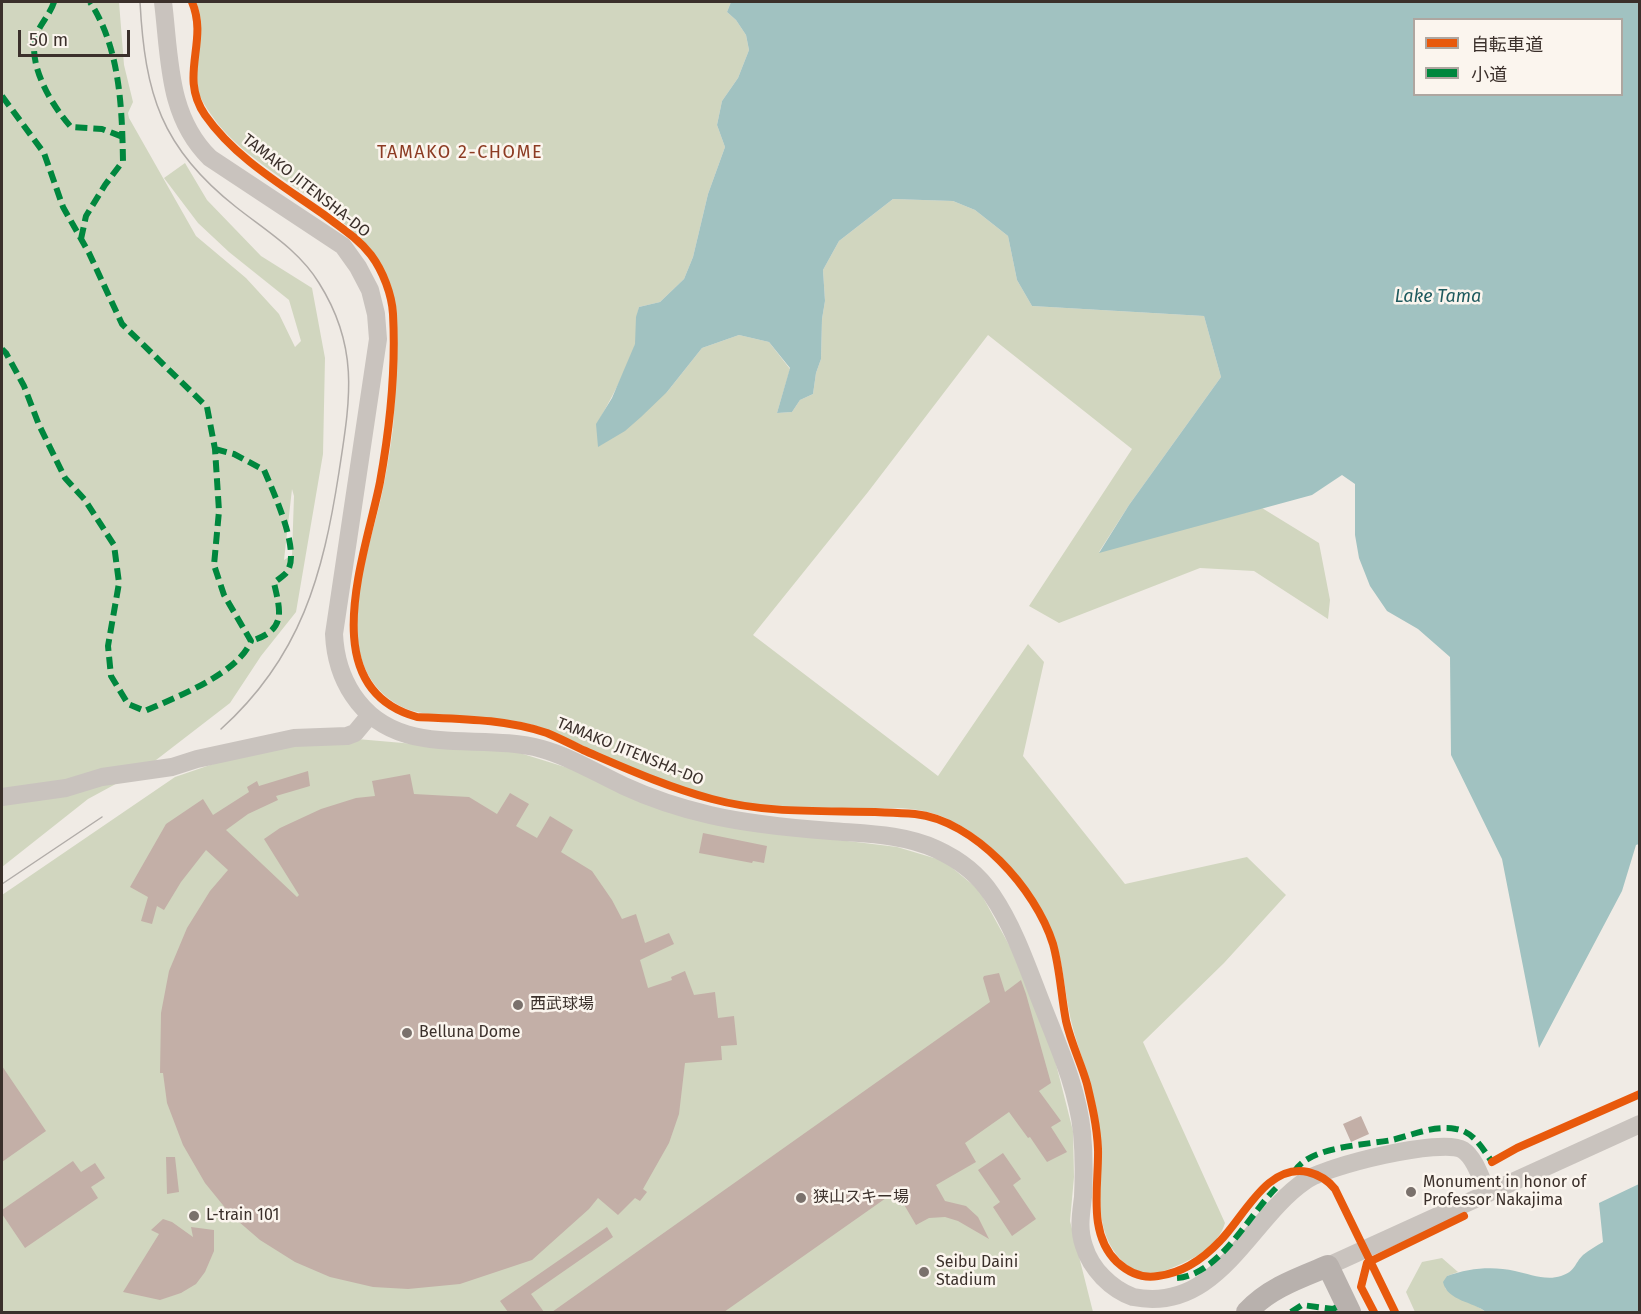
<!DOCTYPE html>
<meta charset="utf-8">
<style>
body{margin:0}
#map{position:relative;width:1641px;height:1314px;overflow:hidden;background:#f0ebe5;font-family:"Fira Sans","Noto Sans JP",sans-serif}
canvas{display:block}
.frame{position:absolute;inset:0;border:3px solid #3b302b;pointer-events:none}
.legend{position:absolute;left:1413px;top:18px;width:210px;height:78px;box-sizing:border-box;background:#fbf5ee;border:2px solid #aea6a0;margin:0;padding:8px 10px;list-style:none;font-size:18px;color:#3b302b}
.legend li{display:flex;align-items:center;gap:12px;height:30px}
.legend b{width:30px;border:2px solid #aea6a0}
.scale{position:absolute;left:18px;top:30px;width:112px;height:27px;box-sizing:border-box;border:3px solid #3b302b;border-top:0;padding-left:8px;font-size:18px;line-height:21px;white-space:nowrap;color:#3b302b;-webkit-text-stroke:4px #fbf5ee;paint-order:stroke}
</style>
<div id="map">
<canvas width="1641" height="1314"></canvas>
<div class="frame"></div>
<ul class="legend">
<li><b style="height:8px;background:#e8590c"></b>自転車道</li>
<li><b style="height:8px;background:#00873e"></b>小道</li>
</ul>
<div class="scale">50 m</div>
</div>
<script>
const c = document.querySelector('canvas').getContext('2d');
c.lineJoin = 'round';
function paint(path, color) { c.fillStyle = color; c.fill(path, 'evenodd'); }
function strokePath(path, color, width, dash) { c.strokeStyle = color; c.lineWidth = width; c.lineCap = dash ? 'butt' : 'round'; c.setLineDash(dash || []); c.stroke(path); }
function label(font, color, halo, rows, align = 'center') {
  c.font = font + ' "Fira Sans","Noto Sans JP",sans-serif'; c.lineWidth = 5; c.setLineDash([]); c.textBaseline = 'middle'; c.strokeStyle = halo; c.fillStyle = color; for (const [text, x, y, turn = 0] of rows) {
    c.save(); c.translate(x, y); c.rotate((+turn || 0) * Math.PI / 180); c.textAlign = isNaN(turn) ? turn : align; if (halo) c.strokeText(text, 0, 0); c.fillText(text, 0, 0); c.restore();
  }
}
paint(new Path2D(`
 M2,2H119L124,65L133,102L128,113L129,118L196,236L246,278L279,314L295,347L301,341L289,300L229,252L198,223L164,178L185,163L207,200L261,256L312,288L325,358L323,454L296,612L261,656L230,703L147,767L88,799L2,867ZM292,489L294,496L292,555L284,560Z
 M196,2H731L727,12L736,20L746,35L749,50L738,78L722,101L717,125L725,147L708,194L693,257L684,279L660,302L639,307C635,320 639,334 635,345C626,371 610,401 597,424L667,392L702,348L739,335L769,342L790,369L777,413L792,412L800,400L813,394L816,373L821,359L822,319L825,301L823,270L839,241L893,199L953,201L975,210L1008,236L1017,280L1032,306L1204,316L1221,377L1129,505L1099,552L1262,508L1319,543L1330,600L1328,619L1254,571L1200,568L1059,623L1029,606L1132,449L988,335L868,492L753,635L938,776L1028,644L1044,662L1023,756L1125,884L1247,857L1286,895L1224,963L1143,1042L1225,1223C1218,1246 1196,1258 1174,1267C1158,1275 1142,1276 1127,1265C1095,1239 1100,1199 1101,1163C1101,1145 1100,1129 1097,1113C1091,1076 1074,1042 1068,1006C1064,983 1062,959 1054,937C1034,881 972,814 911,809C894,807 877,809 860,809C814,809 765,810 720,798C678,788 638,771 598,753C577,743 556,732 533,725C511,719 487,718 464,716C441,715 415,716 395,703C328,660 367,559 381,498C386,475 390,451 393,428C396,392 396,354 395,318C392,218 273,192 218,124C209,112 197,96 195,80C192,50 209,35 196,2Z
 M357,739L426,745L507,749L774,832L897,847L944,861L979,890L1014,954L1054,1056L1073,1131L1074,1177L1070,1221L1093,1312H2V895L175,777L248,752Z
 M1442,1258L1458,1272L1447,1276L1445,1288C1458,1301 1473,1302 1486,1312H1415L1406,1292L1422,1262Z`), '#d1d6bf');
paint(new Path2D(`
 M731,2H1639V844L1636,845L1622,891L1539,1048L1502,859L1451,755L1450,657L1418,629L1387,611L1370,586L1359,558L1355,535V484L1342,475L1312,495L1099,553L1129,505L1221,377L1204,316L1032,306L1017,280L1008,236L975,210L953,201L893,199L839,241L823,270L825,301L822,319L821,359L816,373L813,394L800,400L792,412L777,413L790,368L769,342L739,335L702,348L667,392L641,417L625,431L598,447L596,424L612,398L635,344L636,317L639,307L660,302L684,279L693,257L708,194L725,147L717,125L722,101L738,78L749,50L746,35L736,20L727,12ZM1414,20H1622V94H1414Z
 M1639,1184V1312H1486C1474,1302 1447,1301 1443,1282L1447,1276C1469,1268 1493,1266 1515,1271C1529,1274 1546,1281 1561,1276C1576,1271 1574,1264 1583,1255C1589,1250 1596,1246 1603,1242L1599,1203Z`), '#a1c2c1');
paint(new Path2D(`
 M308,771L310,786L276,796L278,800L248,814L226,830L297,897L299,895L264,839L280,828L321,809L356,798L375,796L372,781L410,774L414,794L469,797L497,814L510,793L529,804L516,826L537,838L550,816L573,830L561,852L592,871L612,900L622,919L636,914L645,943L669,933L674,944L640,960L648,988L672,980L671,977L685,971L694,995L715,992L718,1018L734,1016L737,1045L721,1046L722,1060L685,1063L679,1114L669,1143L643,1189L647,1192L640,1201L635,1198L618,1215L598,1198L589,1209L532,1260L460,1284L408,1289L373,1287L330,1277L295,1262L260,1240L231,1215L205,1183L183,1145L167,1103L163,1073H160L161,1013L169,971L187,928L210,891L228,870L206,850L181,882L164,910L157,906L152,924L141,921L148,897L130,887L166,824L203,799L213,815L249,792L247,787L257,781L259,786Z
 M703,833L767,846L764,863L753,861L752,863L699,853Z
 M999,973L1005,992L1021,980L1026,994L1051,1083L1039,1091L1061,1121L1051,1127L1067,1152L1047,1162L1030,1137L1028,1138L1009,1112L965,1143L976,1162L936,1185L945,1201L966,1206L978,1217L989,1239L958,1221L945,1217L929,1218L916,1225L896,1191L724,1312H552L990,1002L983,978L984,976Z
 M2,1066L46,1131L2,1162Z
 M1361,1116L1369,1134L1351,1142L1343,1124Z
 M1003,1153L1021,1179L1013,1185L1036,1219L1012,1236L993,1207L1000,1202L978,1170Z
 M166,1157H175L179,1192L167,1194Z
 M73,1161L81,1172L95,1163L105,1178L91,1187L98,1198L25,1248L2,1214V1210Z
 M163,1219L172,1222L193,1237L191,1227L214,1230V1251L205,1272L196,1284L181,1293L160,1300L123,1292L159,1234L151,1230Z
 M607,1227L613,1237L531,1294L544,1312H508L500,1301Z`), '#c3afa7');
strokePath(new Path2D(`
 M163,2C170,57 167,116 210,158L343,246L358,267L370,290L376,314L378,339L334,634C335,656 341,677 353,695C397,761 477,731 542,749C571,757 598,774 624,786C652,799 680,808 710,815C749,824 791,828 831,831C867,834 903,834 936,849C958,859 979,875 992,895C1015,929 1028,969 1043,1007C1059,1048 1077,1087 1082,1132C1084,1153 1084,1176 1083,1197C1081,1214 1078,1229 1084,1246C1091,1269 1111,1289 1133,1297C1218,1314 1249,1219 1305,1181C1325,1166 1443,1137 1463,1150C1475,1158 1481,1179 1487,1192
 M2,797L66,788L102,777L172,767L197,759L294,738L347,736L355,733L370,715
 M1328,1266L1640,1124`), '#c9c3be', 18);
strokePath(new Path2D(`
 M1247,1312C1269,1288 1299,1278 1328,1266L1350,1312`), '#b8b1ad', 22);
strokePath(new Path2D(`
 M140,2C145,94 161,148 236,207C265,230 299,250 319,283C360,348 350,400 339,472C323,575 301,657 221,729
 M2,884L102,817`), '#b1aca8', 1.5);
strokePath(new Path2D(`
 M54,2C50,15 38,26 35,39C29,68 53,107 71,127L102,129L123,137
 M2,96L44,153L63,207L89,253L122,324L207,407L215,449L219,511L214,565L224,595L251,641C238,674 176,697 145,711L128,704L111,676L108,646L119,583L114,545L85,500L65,478L39,425L24,386L6,353L2,349
 M81,239L86,216L105,185L123,161C122,107 120,48 90,2
 M215,449L234,454L264,470C273,491 300,549 288,570C286,575 278,579 274,583C281,613 286,630 251,641
 M1294,1172C1309,1146 1366,1145 1392,1140C1413,1135 1433,1125 1456,1129C1473,1131 1483,1149 1492,1162
 M1177,1278C1219,1275 1249,1215 1276,1188
 M1291,1312L1302,1305L1333,1309L1337,1307`), '#00873e', 6, [12, 6]);
strokePath(new Path2D(`
 M192,2C209,42 178,76 205,115C235,158 282,185 323,214C340,227 358,238 371,255C383,271 392,295 393,314C396,370 390,427 380,482C366,554 312,688 417,717C460,719 505,719 547,733C559,738 571,744 583,750C625,768 667,787 712,799C778,817 847,808 915,814C974,820 1036,889 1053,944C1060,969 1061,995 1066,1021C1071,1043 1081,1063 1087,1084C1092,1105 1097,1126 1098,1149C1099,1186 1087,1233 1117,1262C1129,1273 1142,1279 1158,1276C1182,1273 1204,1258 1220,1241C1244,1217 1267,1163 1308,1172C1320,1175 1328,1180 1335,1189L1395,1312
 M1492,1162L1517,1148L1640,1094
 M1374,1312L1361,1287L1367,1263L1464,1216`), '#e8590c', 8);
for (const [x, y, r, color] of [
 [518,1005,6,"#7a716c"],
 [407,1033,6,"#7a716c"],
 [1411,1192,6,"#7a716c"],
 [801,1198,6,"#7a716c"],
 [194,1216,6,"#7a716c"],
 [924,1272,6,"#7a716c"]
]) { const dot = new Path2D(); dot.arc(x, y, r, 0, 2 * Math.PI); c.fillStyle = color; c.fill(dot); strokePath(dot, '#fbf5ee', 2); }
label('16px', '#3b302b', '#fbf5ee', [
 ["TAMAKO JITENSHA-DO",306,186,38],
 ["TAMAKO JITENSHA-DO",630,752,22]
]);
label('16px', '#3b302b', '#fbf5ee', [
 ["西武球場",530,1005],
 ["Belluna Dome",419,1033],
 ["Monument in honor of",1423,1183],
 ["Professor Nakajima",1423,1201],
 ["狭山スキー場",813,1198],
 ["L-train 101",206,1216],
 ["Seibu Daini",936,1263],
 ["Stadium",936,1281]
], 'left');
c.letterSpacing = '1.5px';
label('18px', '#8c3b22', '#fbf5ee', [
 ["TAMAKO 2-CHOME",460,153]
]);
c.letterSpacing = '0px';
label('italic 18px', '#1f5a5e', '#fbf5ee', [
 ["Lake Tama",1438,297]
]);
</script>
